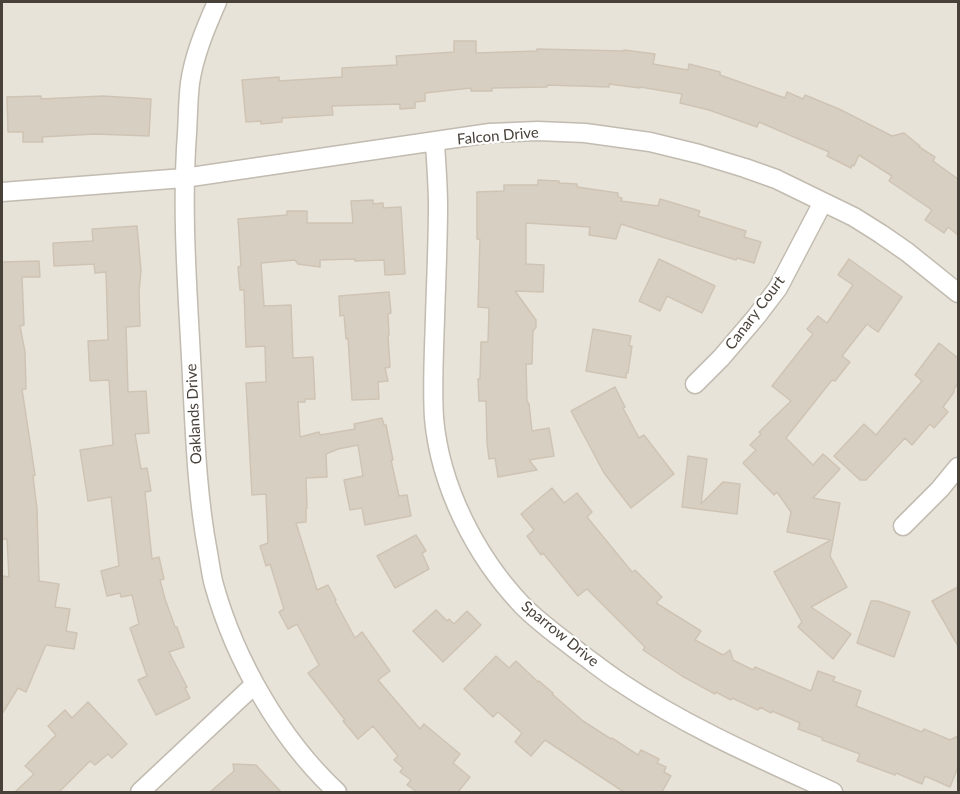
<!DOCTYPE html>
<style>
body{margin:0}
#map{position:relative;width:960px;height:794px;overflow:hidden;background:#f4f1ea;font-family:Lato,sans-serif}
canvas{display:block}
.frame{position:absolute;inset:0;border:3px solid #484139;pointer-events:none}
</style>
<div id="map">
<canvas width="960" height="794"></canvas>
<div class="frame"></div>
</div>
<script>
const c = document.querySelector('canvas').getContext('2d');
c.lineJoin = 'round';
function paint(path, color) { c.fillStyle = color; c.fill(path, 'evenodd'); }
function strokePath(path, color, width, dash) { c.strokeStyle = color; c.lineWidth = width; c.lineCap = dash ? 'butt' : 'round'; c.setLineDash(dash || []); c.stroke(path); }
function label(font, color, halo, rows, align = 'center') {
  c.font = font + ' Lato,sans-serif'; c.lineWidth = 4.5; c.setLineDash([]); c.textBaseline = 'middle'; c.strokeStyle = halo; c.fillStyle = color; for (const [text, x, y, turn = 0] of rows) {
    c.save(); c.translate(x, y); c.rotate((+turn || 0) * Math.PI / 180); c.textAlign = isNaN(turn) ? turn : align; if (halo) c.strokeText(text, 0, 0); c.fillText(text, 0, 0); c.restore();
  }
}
paint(new Path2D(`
 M2,2H958V792H2Z`), '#e7e3d9');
const building = new Path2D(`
 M454,41H476V53L537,51V49L623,51L624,50L655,54L653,64L688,70L689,64L720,72V75L785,98L787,92L803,99L805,95L839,109L892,136L904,133L920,146L919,147L935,157L933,161L958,179V235L948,227L944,233L925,220L932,210L889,181L892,176L859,155L854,166L852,165L851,168L827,156L829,152L759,122L757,127L709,110L680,103L682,94L640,87V88L609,84V87L547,85V87L492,88V91H471V88L425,93V101L415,102V108L400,109V104L332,106L333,115L282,118V122L261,124V121L246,122L242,80L279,77V81L342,77V68L397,65L396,56L454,52Z
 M41,96V99L103,96L151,99L149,136L95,134L42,137L43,142H23V132H8L7,97Z
 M538,180L559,181V183L577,184V187L618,193V197L622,198L621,201L658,206L660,199L700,211L698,216L746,231L744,237L761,242L754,263L737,258L736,260L621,224L616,239L589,235L590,227L526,223V264L544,265L543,292L515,291L536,320V327L533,331L532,364H526L527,401L529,404L532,431L549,428L554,456L529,460L537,470L498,477L495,458L489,459L487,443L486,401H479L478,379H480L481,342H488L489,308L478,307L480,239H477V192L504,191V185H538Z
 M373,200V204L383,203V208L401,207L405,274L385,275L384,260L355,261V259L320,260V267L298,264L295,260L261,263L264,306L291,305L293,358L313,357L315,399H305V402H298L300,437L319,432L320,435L355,429L354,424L382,418L384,425H386L393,460H391L399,496L407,495L411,516L365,525L362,508L350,510L344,480L363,476L358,445L338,449L326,454L327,477L306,478L307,508H306V522L296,523L317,590L328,585L336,600L335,601L355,638L362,632L390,671L378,680L420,729L424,724L460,754L453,763L470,777L458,792H417L407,785L411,780L400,772L403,768L394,760L398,756L373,726L358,739L343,721L345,720L308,673L319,665L297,624L288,629L279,612L284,609L270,564L266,566L260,546L268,543L266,494L252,495L246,383L266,382L265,346L246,347L244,290H240L238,267L241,266L238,219L287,215V211H307V223H353L351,201Z
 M137,226L141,270L139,291L140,326L126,327L128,392L146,391L149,433L135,434L141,469L147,468L151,491L145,492L152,559L159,557L164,579L160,580L165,599L175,627H177L184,647L169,652L187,687L185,688L190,698L156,715L138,680L147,676L130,628L139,624L132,595L121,597L120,593L107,596L101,571L119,566L111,497L88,501L80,450L113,445L109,380L90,381L88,341L108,340L106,272L95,273L94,264L54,266L53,243L93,241L92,229Z
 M659,259L715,286L702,313L667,296L660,311L639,301Z
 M849,259L902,297L878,332L867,324L842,356L850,362L835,381L832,380L786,438L813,465L823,454L840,469L813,498L840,503L830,556L847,587L811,607L851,634L833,659L798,627L802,622L774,572L831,540L787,532L791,512L777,492L774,495L743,463L756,450L750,445L761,434L759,432L791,401L772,386L813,334L807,329L818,316L827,323L853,285L838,275Z
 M39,261L40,277H22L24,325L20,326L25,352L26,389H22L35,475L33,476L37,509L39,581L59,584L55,607L70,609L66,631L77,633L74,649L46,645L26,692L18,688L2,714V585L3,576L9,577L7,539H2V262Z
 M389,292L391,313L388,314L389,335L388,336L390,367L385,368L388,381L378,382L379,399L352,400L348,338L346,339L344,315L340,316L339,296Z
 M593,329L631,336L629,346H632L628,373H626V378L586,371Z
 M939,343L958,358V383L954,389V392L943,407L948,412L934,428L930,424L912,445L905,438L866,480H860L834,456L864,424L876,435L922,381L915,375Z
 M615,387L625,407L623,408L639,438L644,435L674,474L631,508L604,473L571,411Z
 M688,456L707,459L701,504L723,482L740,484L737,514L682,507Z
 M552,488L564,503L577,493L592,512L587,517L632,572L635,570L662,597L656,603L701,631L695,640L723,655L730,650L733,660L753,670L755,667L811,691L818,671L835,677L833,681L861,691L856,706L922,732L924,729L950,740L958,736V767L950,787L925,776L922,784L896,773L895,775L857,761L860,754L822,740L823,738L798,729L800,723L772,711L771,713L760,707L758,710L732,698L731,700L716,692L715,694L682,676L643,650L645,647L587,589L578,596L543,553L541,555L527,536L534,530L521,514Z
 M416,535L426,551L422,553L429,569L395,588L377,556Z
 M958,587V646L932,601Z
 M871,601H878L910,612L894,657L857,643Z
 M436,610L447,621L449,619L454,624L467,611L481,625L443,662L413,631Z
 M496,656L509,668L516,661L538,682L539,681L553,693L552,694L583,721L611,739L612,738L638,755L641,750L659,759L657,763L666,767L664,772L671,776L662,792H624L545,740L531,756L515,742L522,733L498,712L493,717L464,689Z
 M88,702L127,744L112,758L108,754L95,765L90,761L59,792H15L34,774L25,766L56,735L48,726L65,710L72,718Z
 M233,764L256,765L281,792H210L234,771Z`);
paint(building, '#d8cfc3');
strokePath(building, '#cfc4b4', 1.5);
const street = new Path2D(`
 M217,2C206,27 194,55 190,83C188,99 188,117 187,133C181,215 188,295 192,377C195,436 197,495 208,553C210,564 211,574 214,585C235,660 280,739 337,792
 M435,142C436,163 438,184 438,205C438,243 436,281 435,318C434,351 432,385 434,418C440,486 475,555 521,604C538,622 560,637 580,653C594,663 606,673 620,682C687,727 761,759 833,792
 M2,192L184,178L490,133L538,131L585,133L650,142L699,154L745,168L776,179L854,217L881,234L907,252L958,293
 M695,384L721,358L756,317L778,288L823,202
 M903,526L940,489L958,467
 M140,792L254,685`);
strokePath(street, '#c2bbb0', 21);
strokePath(street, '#fff', 18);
label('15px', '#484139', '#fff', [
 ["Falcon Drive",498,136,-5],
 ["Canary Court",755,313,-53],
 ["Oaklands Drive",194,414,-93],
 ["Sparrow Drive",560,634,39]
]);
</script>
